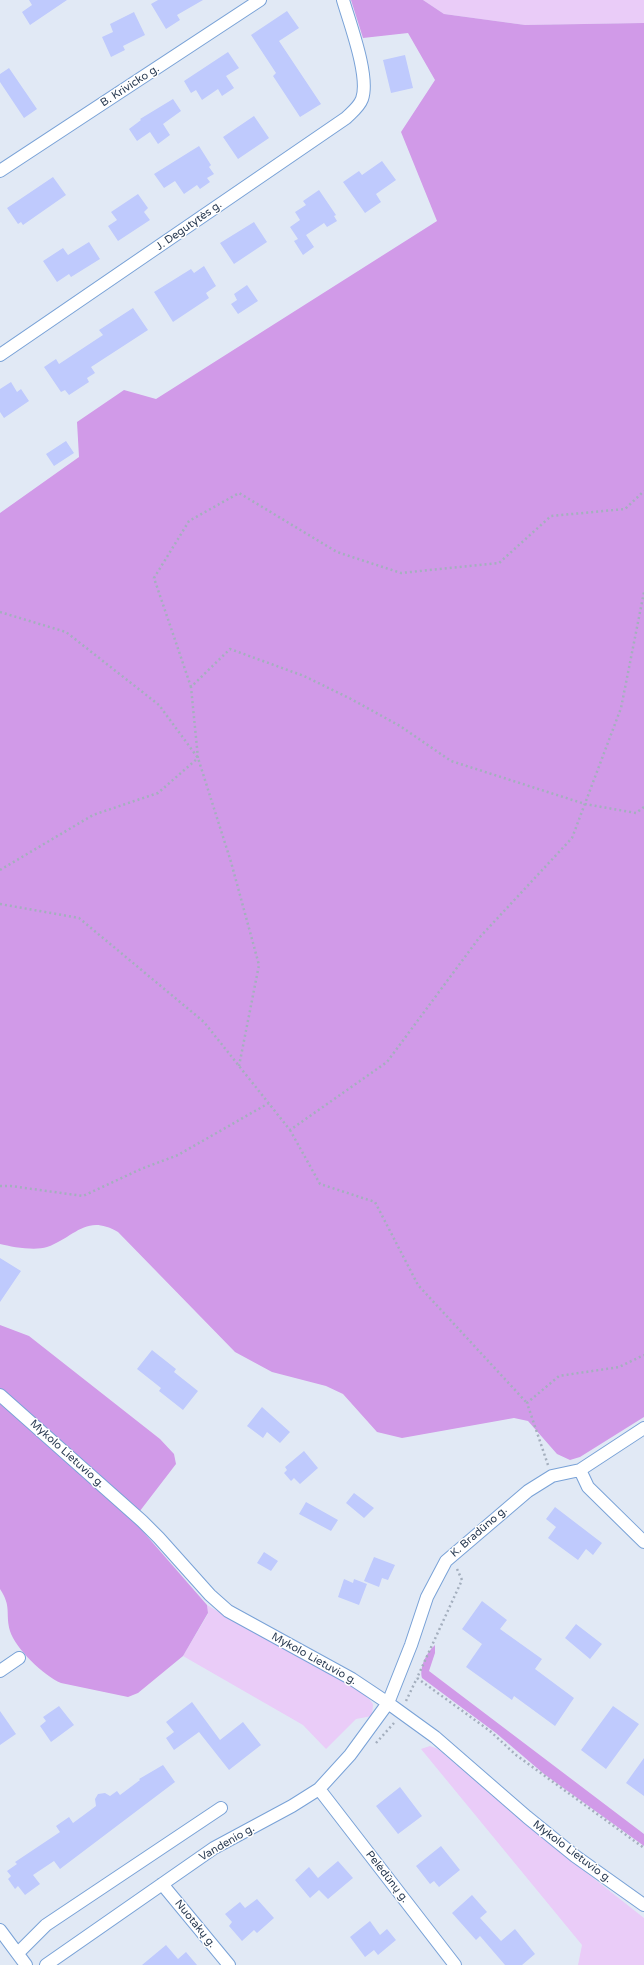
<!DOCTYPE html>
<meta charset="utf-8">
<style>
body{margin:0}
canvas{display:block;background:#e1e9f5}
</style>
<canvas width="644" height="1965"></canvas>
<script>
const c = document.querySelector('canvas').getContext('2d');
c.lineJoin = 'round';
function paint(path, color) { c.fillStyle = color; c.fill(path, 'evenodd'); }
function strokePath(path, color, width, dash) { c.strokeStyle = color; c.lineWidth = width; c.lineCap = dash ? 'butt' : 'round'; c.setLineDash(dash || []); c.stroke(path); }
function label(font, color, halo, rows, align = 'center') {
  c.font = font + ' "Varela Round",sans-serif'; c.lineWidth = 3; c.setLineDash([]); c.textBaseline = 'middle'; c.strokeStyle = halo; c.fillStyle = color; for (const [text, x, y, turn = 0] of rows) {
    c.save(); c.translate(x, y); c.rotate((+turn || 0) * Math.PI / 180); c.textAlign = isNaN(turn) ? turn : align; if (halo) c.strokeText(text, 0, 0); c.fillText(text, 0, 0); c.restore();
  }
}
paint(new Path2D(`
 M423,0H644V23L525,25L444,14Z
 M207,1605C230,1619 253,1632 277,1645C302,1658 359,1681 373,1704L372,1716L356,1719L326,1749L303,1725L183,1656L208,1614Z
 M430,1746L438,1749L545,1840L644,1918V1965H578L582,1945L421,1749Z`), '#eaccf8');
paint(new Path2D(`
 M351,0H423L444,14L525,25L644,23V1417L580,1457L570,1460L557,1454L528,1421L514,1418L402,1438L377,1432L343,1394L326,1386L272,1372L235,1352L118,1232C86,1213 75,1237 47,1247C35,1251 12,1247 0,1244V513L79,457L77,422L124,390L156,399L437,221L401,132L435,80L408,33L363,38Z
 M0,1325L29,1336L160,1439L174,1454L176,1464L133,1520L207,1605L208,1613L183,1656L138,1693L128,1697L61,1683C44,1676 15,1648 10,1631C5,1613 12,1607 0,1589Z
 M435,1645V1653L429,1671L644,1834V1846L544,1774L496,1733L422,1678C419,1667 427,1652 435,1645Z`), '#d19ae8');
paint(new Path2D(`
 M29,0H67L30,25L22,12L32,5Z
 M158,0H203L177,15L180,20L166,29L151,4Z
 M287,11L299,28L279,41L321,104L300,117L273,76L276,73L251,35Z
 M134,12L145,35L123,46L125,50L111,57L102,37L113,32L110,24Z
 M228,52L239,68L226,76L234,88L222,96L218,89L202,100L196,90L191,93L184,81Z
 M405,55L413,88L391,93L383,60Z
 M9,68L37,109L24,118L0,82V74Z
 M173,99L181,111L163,124L170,135L158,144L150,132L137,141L129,129L141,120L140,119Z
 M254,116L269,138L238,159L223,137Z
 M199,146L211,165L209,167L214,174L207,178L210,182L200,189L197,185L184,194L175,181L164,188L154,174Z
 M382,161L396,180L376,194L381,202L365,213L343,182L359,171L362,175Z
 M53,177L66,195L23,225L21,222L18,224L7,208Z
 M319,190L336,215L334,216L337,221L327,227L324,223L306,235L314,247L303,255L294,241L298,239L290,227L300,220L295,212L306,205L303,201Z
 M138,194L148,208L144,212L150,220L118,241L108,226L117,220L111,212Z
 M254,222L267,242L234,264L220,243Z
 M89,242L100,259L71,277L69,274L57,282L43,261L63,248L68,255Z
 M204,266L216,286L206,293L209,298L173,322L154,292L191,269L194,273Z
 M247,285L258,301L238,314L231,304L237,300L234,294Z
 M133,308L148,330L91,367L95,373L87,378L89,382L69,395L65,390L61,392L44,367L56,359L59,364L103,335L99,330Z
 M11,382L17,392L21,389L29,401L4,418L0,412V389Z
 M66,441L74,453L54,466L46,454Z
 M0,1258L21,1271L0,1302Z
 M152,1350L176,1369L174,1372L198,1391L183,1410L159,1391L161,1388L137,1369Z
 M262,1407L290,1432L280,1443L267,1432L263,1438L247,1426Z
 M304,1451L318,1468L300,1484L294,1478L291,1481L284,1473L287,1470L285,1467Z
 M354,1493L374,1508L364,1518L346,1503Z
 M306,1502L338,1520L331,1531L299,1514Z
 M555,1507L602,1543L593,1555L586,1549L578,1560L548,1538L556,1527L546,1519Z
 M264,1552L278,1561L271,1571L257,1563Z
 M374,1557L395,1565L388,1580L382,1578L379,1587L364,1581Z
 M344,1579L353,1583L354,1579L367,1584L359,1605L338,1597Z
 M482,1601L507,1620L500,1629L542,1659L535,1669L574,1698L555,1726L514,1696L512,1700L466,1667L482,1644L462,1629Z
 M576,1624L602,1644L590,1659L565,1638Z
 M192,1702L220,1740L243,1722L261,1745L229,1770L199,1732L174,1750L166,1738L174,1732L166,1722Z
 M59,1706L74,1725L51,1742L40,1726L46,1721L43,1717Z
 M613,1706L639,1724L606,1769L581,1750Z
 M0,1711L16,1734L0,1745Z
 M644,1758V1796L626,1783Z
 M163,1765L175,1782L60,1869L54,1861L33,1875L40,1884L25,1895L18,1886L15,1889L8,1879L11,1876L7,1871L17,1864L15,1862L60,1832L56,1826L69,1817L73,1823L96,1806L95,1799L98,1794L105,1793L110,1796L117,1791L120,1795L140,1780L139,1779Z
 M400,1787L422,1816L398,1834L376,1806Z
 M441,1846L460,1870L439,1887L434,1881L430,1884L416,1866Z
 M338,1861L353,1878L328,1899L319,1890L310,1898L295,1880L309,1867L318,1878Z
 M472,1895L487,1912L480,1918L501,1941L515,1929L535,1954L522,1965H505L480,1936L476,1940L452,1913Z
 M257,1899L274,1918L257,1933L254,1930L242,1941L229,1926L232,1922L225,1914L240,1902L245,1908Z
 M370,1921L380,1935L387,1929L396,1940L378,1955L374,1950L365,1957L350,1937Z
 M166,1945L178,1959L186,1952L197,1965H142Z`), '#bfcafd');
const minor = new Path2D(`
 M0,171L260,0
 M0,355L346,118C352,112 359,107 362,99C370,77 350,24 343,0
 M0,1395L142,1521L159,1538L210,1595L228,1611L352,1679L388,1703L435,1737L527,1817L575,1856L644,1905
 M580,1470L588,1487L644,1542
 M0,1671L19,1658
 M319,1789L455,1965
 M162,1884L229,1965
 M0,1930L26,1965
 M18,1953L46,1925L221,1808
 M46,1965L214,1848L292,1806L319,1789L350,1755L388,1703L411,1645L427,1597L446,1561L528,1491L552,1476L580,1470L644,1428`);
strokePath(minor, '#79a2d7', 14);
strokePath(new Path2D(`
 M0,612L66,632L159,705L198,758L231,862L259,965L239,1066
 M191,687L154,578L189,521L239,493L337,552L401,573L499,563L551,516L625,509L644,491
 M0,870L93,815L158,793L198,758L191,687L230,649L304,676L351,699L400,726L451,761L585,804L636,813L644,807
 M0,904L79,918L204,1022L290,1130L387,1062L479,938L572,838L621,708L644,592
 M290,1130L320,1184L375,1202L418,1285L527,1403
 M0,1186H11L83,1196L141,1169L178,1155L269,1103
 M548,1465L527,1403L559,1376L619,1367L644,1355
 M457,1569L462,1580L417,1678L490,1731L516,1755L644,1848
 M406,1701L417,1678
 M376,1743L394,1723`), '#a4afbe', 2.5, [2, 3]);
strokePath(minor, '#fff', 12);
label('11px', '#2b3c53', '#fff', [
 ["B. Krivicko g.",130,86,-33],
 ["J. Degutytės g.",189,226,-35],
 ["Mykolo Lietuvio g.",67,1454,42],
 ["K. Bradūno g.",479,1532,-41],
 ["Mykolo Lietuvio g.",314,1659,29],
 ["Vandenio g.",227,1843,-30],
 ["Mykolo Lietuvio g.",572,1852,37],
 ["Pelėdūnų g.",387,1877,52],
 ["Nuotakų g.",195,1924,51]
]);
</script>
